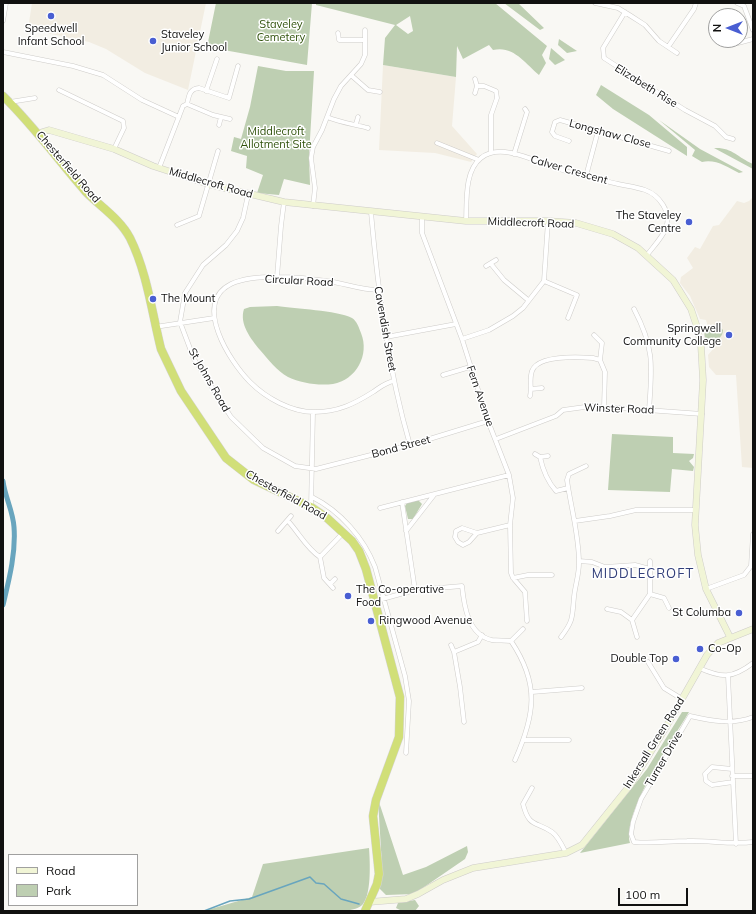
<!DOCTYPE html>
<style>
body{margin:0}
#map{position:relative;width:756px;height:914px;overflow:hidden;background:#f9f8f4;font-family:Mulish,sans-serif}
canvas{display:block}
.frame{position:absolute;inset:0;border:4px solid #111110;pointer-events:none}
.legend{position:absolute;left:8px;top:854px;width:130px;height:52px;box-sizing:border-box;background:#fff;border:1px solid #a0a09f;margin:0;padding:5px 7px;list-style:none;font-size:12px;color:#111110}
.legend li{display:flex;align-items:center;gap:8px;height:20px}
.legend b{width:20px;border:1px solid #a0a09f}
.north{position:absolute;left:708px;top:8px;width:40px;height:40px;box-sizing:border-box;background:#fff;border:1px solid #a0a09f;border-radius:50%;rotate:270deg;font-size:11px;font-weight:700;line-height:16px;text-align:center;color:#111110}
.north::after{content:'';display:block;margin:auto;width:14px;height:18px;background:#495ed2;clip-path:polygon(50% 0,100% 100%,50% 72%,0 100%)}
.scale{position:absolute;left:618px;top:888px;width:70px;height:18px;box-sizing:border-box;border:2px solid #111110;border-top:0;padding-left:5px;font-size:12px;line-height:14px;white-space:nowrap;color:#111110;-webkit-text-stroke:3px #fff;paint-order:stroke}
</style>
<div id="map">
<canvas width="756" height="914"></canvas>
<div class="frame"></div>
<ul class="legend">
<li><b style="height:5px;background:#f1f5d6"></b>Road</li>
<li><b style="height:11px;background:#becfb2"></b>Park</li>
</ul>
<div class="north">N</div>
<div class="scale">100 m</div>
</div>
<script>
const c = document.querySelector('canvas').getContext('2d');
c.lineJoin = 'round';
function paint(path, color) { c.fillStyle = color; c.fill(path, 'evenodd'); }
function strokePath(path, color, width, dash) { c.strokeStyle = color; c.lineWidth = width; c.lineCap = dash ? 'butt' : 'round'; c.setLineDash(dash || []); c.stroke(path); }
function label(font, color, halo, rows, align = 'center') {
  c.font = font + ' Mulish,sans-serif'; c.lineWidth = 3; c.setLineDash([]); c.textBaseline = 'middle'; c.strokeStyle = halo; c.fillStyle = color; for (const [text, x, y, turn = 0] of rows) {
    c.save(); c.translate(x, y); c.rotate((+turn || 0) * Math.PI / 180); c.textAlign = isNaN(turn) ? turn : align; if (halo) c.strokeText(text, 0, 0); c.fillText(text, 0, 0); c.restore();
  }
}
paint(new Path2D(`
 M32,3H206L188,90L145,73L106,49L89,42L28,29Z
 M383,65L456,77L452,126L477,154L471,162L435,153L379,150Z
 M753,197V468L742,467L736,375H716L709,367L708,355L713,349L712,341L705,339L703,331L708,327L706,320L700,319L690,296L680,283L681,277L693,268L687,258L695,247L700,249L713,226L719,225L737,201L744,203L749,201Z`), '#f2ede2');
paint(new Path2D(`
 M216,3H312L307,65L207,47Z
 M316,3H495L547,46L542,55L546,63L539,75C525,63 513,45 493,50L489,45L463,59L457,46L456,77L383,65L385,38L395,25L316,5ZM410,16L413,31L408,34L396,25Z
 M504,3H518L544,28L540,30Z
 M559,39L577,51L567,53L558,45Z
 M551,48L565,60L555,65L549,59Z
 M258,66L286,71H314L309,156L310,185L284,179L279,195L257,193L263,175L246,168L247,156L231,151L234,137L241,139L250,107Z
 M601,85L649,115L687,147V156L613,109L596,95Z
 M659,120L700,149L743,172L739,173C727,167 716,159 702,162L692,156L695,150Z
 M714,148C732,147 737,157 753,164V169Z
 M277,306C296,309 336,310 352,318C357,321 359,328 361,333C370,355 356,380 333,384C318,386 301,383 288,377C277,371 268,359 260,350C251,339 239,324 244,309L250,307Z
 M719,326L723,330C723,339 713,343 705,339L704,329Z
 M612,434L673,437V453L694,454L693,458L689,461L694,467L693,471L672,469L670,492L608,490Z
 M418,500L422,504L413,519H408L405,506L407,503Z
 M682,712H689C672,741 622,812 630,843L580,853L647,769Z
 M378,799L403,875L426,867L467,846L468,852L465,859L414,894L386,895L379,888L382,867Z
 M369,848C370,861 372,898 361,906C357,909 350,910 345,911H204L252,897L263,864Z
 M415,900L419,906L415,911H402L396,908L398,903Z`), '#becfb2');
strokePath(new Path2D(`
 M204,911L230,901L249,899L310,877L316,883L324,884L341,899L359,904`), '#68a5be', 1.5);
strokePath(new Path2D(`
 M3,481C5,497 13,511 14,527C16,553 9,580 3,605`), '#68a5be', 5);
const street = new Path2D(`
 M595,3L618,8L631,16L645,25L659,41L677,53
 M737,3L744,6L753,30
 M625,12L603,48L604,58L685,110L715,126L726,137L733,139
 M3,21L6,3
 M338,33L339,40H365
 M730,40L738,43L753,39
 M668,47L694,9L696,3
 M3,52L73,66L103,75L142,100L179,117
 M352,76L368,90L380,92
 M475,79L477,86L475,93
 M477,86H484L496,91L497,98L491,115V152
 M59,90L123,121L124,128L114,149
 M206,91L217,59
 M10,102L35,98
 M187,104L213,115L230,119
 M327,117C342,123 353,124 368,128
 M356,124L358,117
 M219,125L221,117
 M569,141L555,136L552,132L555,122L560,120L669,151
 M437,143L479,160
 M514,154L527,112L525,109
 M159,168L183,106L187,104C189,96 189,89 199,88L229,98L238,66
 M586,176L598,131
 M248,195L243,218L237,231L226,245L203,265L185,293L180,322L194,359L231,417L263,448L295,466L316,469L410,445L488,421
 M313,206L315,188L311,158L313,147L322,130L334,99L341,86L361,64L365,55V30
 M371,212C378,291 388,369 410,445
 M422,217V233L462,339L488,421L509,475L513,498L510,525L511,573L513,578L525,592L527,621
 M466,221C467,202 464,171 481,158C500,142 535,161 556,168C576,175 597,179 618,184C627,186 636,187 645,190C659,195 672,212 666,228C662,238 653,247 647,255
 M177,225L199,216L218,151
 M491,264L504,280L528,300
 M486,266L496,260
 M277,277L281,226L284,202
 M544,281L577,295L568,318
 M378,290C360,290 344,283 327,281C302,277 255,273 231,284C192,303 230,362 250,382C266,398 291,412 314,412C338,412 354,404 373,392C379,388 386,382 394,381
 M634,309C655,349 652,367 649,410
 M155,327L214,318
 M594,335L602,343L600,360
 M386,337L456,324
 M462,339L489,330L513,316L523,308L544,281L548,221
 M443,375L470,367
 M531,389L542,388
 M530,396C532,388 529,379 532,371C538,355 578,357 593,358L600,360L605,372L604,407
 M496,439L556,416L563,410L592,406L702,414
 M535,454L540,457L548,456
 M540,457C543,471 547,481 556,491L568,488
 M312,497C340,511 364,538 375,567L405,676L409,701L406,753
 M402,502L415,590
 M311,507L313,412
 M380,508L509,475
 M288,521C299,533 307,549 320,557
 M575,521L610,516L636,510H696
 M278,531L291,516
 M406,531L434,495
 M477,533L462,528L456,531L455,537L458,542L463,545L469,542L477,533L510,525
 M320,557L344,532
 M320,557L324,578L333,588
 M579,561L592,562L605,567L635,565L650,569
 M513,578L528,575H552
 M330,584L335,579
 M706,589L744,575L751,566L753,534
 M650,594L664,598L669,608
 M375,601L415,590L462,586C464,606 468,635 492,640C498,641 505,640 511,641L523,629
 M607,609L621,612L632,620L650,594V561
 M632,620L637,637
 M561,637C574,620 572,617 574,597C575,586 579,575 579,563C579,535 571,508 567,480L569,474L586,466
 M511,641C540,684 535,715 515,760
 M451,645L454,652
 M648,662L664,688L682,699
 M699,668C722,678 732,679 753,663
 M728,676L736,844
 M532,692L582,688
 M753,717C732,725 712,721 690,716L641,799L633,822L631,834L634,842C652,844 669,841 687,841C709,840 731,845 753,842
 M464,722L460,687L454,652L478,642L482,635
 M524,740H569
 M732,769L712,767L705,774L706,781L712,785L733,782
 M732,776H753
 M532,788L523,804C529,828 536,821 552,832C558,836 563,847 566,853`);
const secondary = new Path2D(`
 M39,133L49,130L114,149L153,166L208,184L284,202L466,221H548L576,223L613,234L638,248L673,280L691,309L697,327L701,345L703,380L695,525L698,555L706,589L730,637
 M369,902L406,899L418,894L443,880L473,868L566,853L582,845L631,784L666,727L707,655L718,643L753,629`);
const highway = new Path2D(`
 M3,96C34,126 58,160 86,192C101,207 120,219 130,238C147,272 152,313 161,349L181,391L226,458L254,480L311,507L327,518L352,541L359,551L366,569L400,697L399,737L376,800L373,816L379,874L377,884L365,911`);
strokePath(street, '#ceccc9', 5);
strokePath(secondary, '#ceccc9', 7);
strokePath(highway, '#d4d4d4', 9);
strokePath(street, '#fff', 4);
strokePath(secondary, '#f1f5d6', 6);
strokePath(highway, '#d1df78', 8);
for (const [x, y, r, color] of [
 [51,16,4,"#495ed2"],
 [153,41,4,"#495ed2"],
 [689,222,4,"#495ed2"],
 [153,299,4,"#495ed2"],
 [729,335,4,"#495ed2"],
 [348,596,4,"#495ed2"],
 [739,613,4,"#495ed2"],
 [371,621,4,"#495ed2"],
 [700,649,4,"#495ed2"],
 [676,659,4,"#495ed2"]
]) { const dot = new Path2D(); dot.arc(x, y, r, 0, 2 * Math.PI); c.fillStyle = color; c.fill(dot); strokePath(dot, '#fff', 1.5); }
label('11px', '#30520c', '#fff', [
 ["Staveley",281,25],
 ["Cemetery",281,38],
 ["Middlecroft",276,132],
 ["Allotment Site",276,145]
]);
label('11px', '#111110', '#fff', [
 ["Speedwell",51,29,"center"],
 ["Infant School",51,42,"center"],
 ["Staveley",161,35],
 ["Junior School",161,48],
 ["The Staveley",681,216,"right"],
 ["Centre",681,229,"right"],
 ["The Mount",161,299],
 ["Springwell",721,329,"right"],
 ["Community College",721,342,"right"],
 ["The Co-operative",356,590],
 ["Food",356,603],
 ["St Columba",731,613,"right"],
 ["Ringwood Avenue",379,621],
 ["Co-Op",708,649],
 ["Double Top",668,659,"right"]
], 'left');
label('11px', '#111110', '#fff', [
 ["Elizabeth Rise",646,86,32],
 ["Longshaw Close",610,134,15],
 ["Chesterfield Road",68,167,49],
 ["Calver Crescent",569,170,16],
 ["Middlecroft Road",211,183,16],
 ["Middlecroft Road",531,223,2],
 ["Circular Road",299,281,3],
 ["Cavendish Street",385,329,80],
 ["St Johns Road",209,380,60],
 ["Fern Avenue",480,396,71],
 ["Winster Road",619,409,2],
 ["Bond Street",401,447,-15],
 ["Chesterfield Road",286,495,29],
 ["Inkersall Green Road",654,743,-58],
 ["Turner Drive",664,759,-60]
]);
c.letterSpacing = '1px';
label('13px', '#323f7a', '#fff', [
 ["MIDDLECROFT",643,574]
]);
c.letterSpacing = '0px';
</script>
